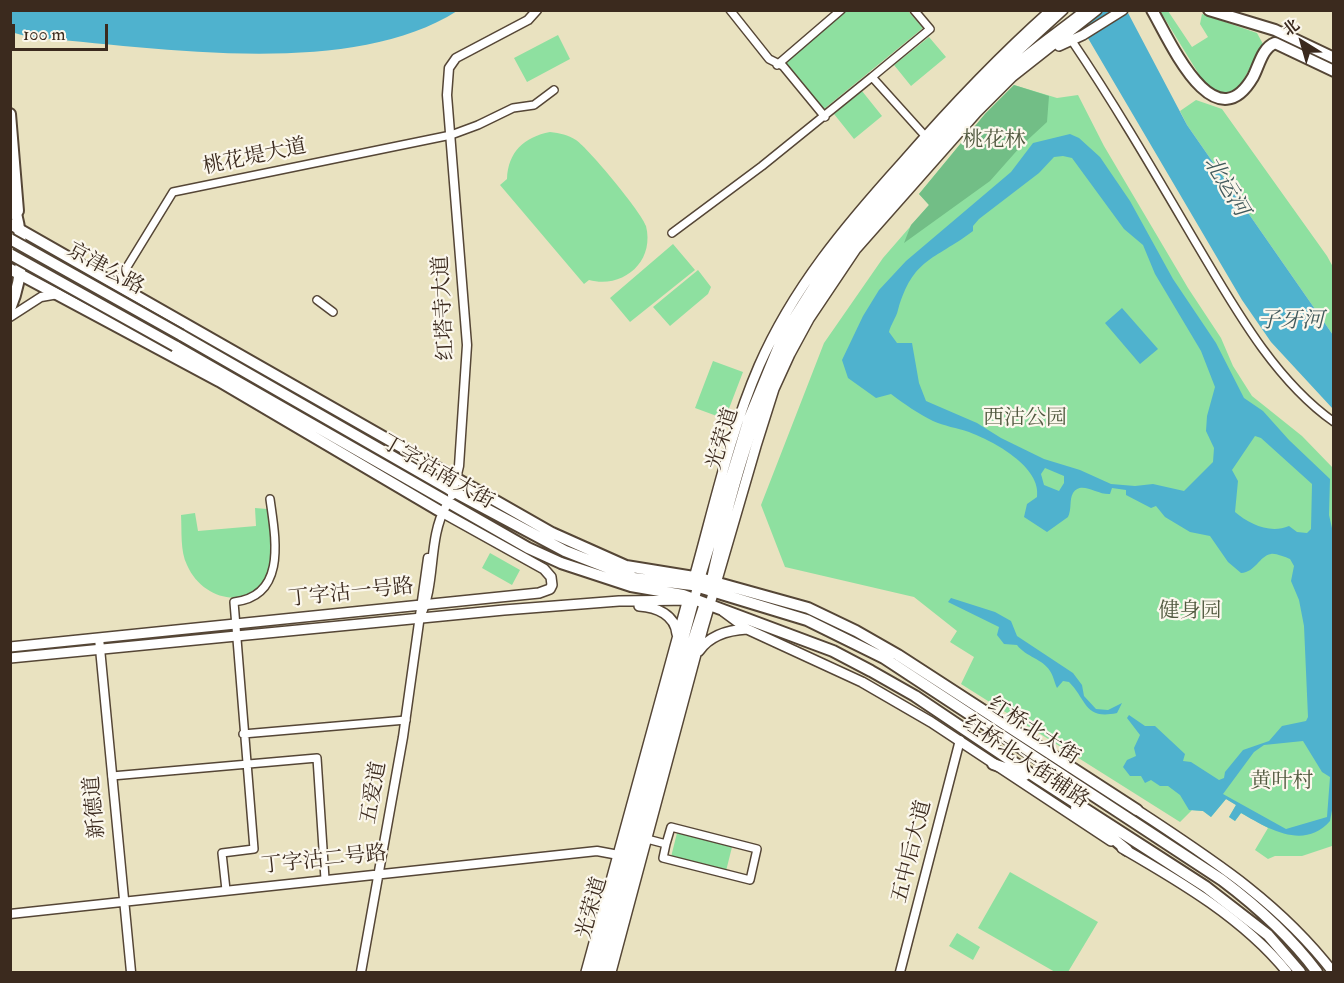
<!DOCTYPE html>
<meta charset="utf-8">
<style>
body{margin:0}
#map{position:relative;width:1344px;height:983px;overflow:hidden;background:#e9e2c0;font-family:"IM FELL Double Pica","Noto Serif SC",serif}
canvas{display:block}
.frame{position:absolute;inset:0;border:12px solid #3b2a1e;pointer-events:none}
.north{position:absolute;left:1272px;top:12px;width:60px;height:60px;-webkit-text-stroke:4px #fbf7ec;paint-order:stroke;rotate:323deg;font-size:16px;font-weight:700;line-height:24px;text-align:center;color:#3b2a1e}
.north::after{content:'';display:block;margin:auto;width:21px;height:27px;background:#3b2a1e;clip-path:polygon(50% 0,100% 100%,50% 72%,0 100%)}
.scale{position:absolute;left:12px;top:24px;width:96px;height:27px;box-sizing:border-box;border:3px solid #3b2a1e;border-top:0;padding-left:8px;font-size:18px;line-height:21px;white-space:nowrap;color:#3b2a1e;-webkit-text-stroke:4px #fbf7ec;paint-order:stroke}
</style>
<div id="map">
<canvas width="1344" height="983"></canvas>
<div class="frame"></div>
<div class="north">北</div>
<div class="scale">100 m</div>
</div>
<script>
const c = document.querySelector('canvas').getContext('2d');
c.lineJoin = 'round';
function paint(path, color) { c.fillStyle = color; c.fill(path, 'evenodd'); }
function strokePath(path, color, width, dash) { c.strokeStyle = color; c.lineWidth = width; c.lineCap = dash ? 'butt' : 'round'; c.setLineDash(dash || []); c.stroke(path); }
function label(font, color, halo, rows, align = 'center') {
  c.font = font + ' "IM FELL Double Pica","Noto Serif SC",serif'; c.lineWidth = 4.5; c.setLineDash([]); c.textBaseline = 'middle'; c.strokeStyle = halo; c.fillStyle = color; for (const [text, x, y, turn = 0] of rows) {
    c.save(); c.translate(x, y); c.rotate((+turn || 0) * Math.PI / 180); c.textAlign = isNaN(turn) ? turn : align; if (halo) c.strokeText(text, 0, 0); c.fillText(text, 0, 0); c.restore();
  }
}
paint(new Path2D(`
 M842,11H908L923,28L824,109L783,59Z
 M1160,11H1168L1192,47L1208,37L1200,24L1202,14L1257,33L1263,44L1239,88L1224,94L1216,93L1203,81Z
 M558,35L570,59L527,82L514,58Z
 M929,37L946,57L911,86L894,65Z
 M1014,85L1057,98L1078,95L1104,146L1188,288L1221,338L1233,366L1252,396L1302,436L1333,468L1332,846L1302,856H1275L1268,859L1255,850L1268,828L1241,813L1235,821L1229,817L1236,805L1226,799L1211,817L1203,811L1192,810L1180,822L961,684L974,657L950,642L957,631L914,597L785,567L761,505L824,343L883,258L929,205L919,194L985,114Z
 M862,91L882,116L854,139L834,114Z
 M1196,100L1222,109L1327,256L1333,267V335L1187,125L1180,111Z
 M550,132C560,133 568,135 576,140C589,149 642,213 646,226C655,262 623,289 589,280L584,284L500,185L507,179C508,152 524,137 550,132Z
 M673,244L695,270L630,322L610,298Z
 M698,270L711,287L708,294L670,326L653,307Z
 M713,361L743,372L725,419L695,408Z
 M255,508L267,509C269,525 275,548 271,564C261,611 205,606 187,565C180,551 182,531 181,515L195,513L198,531L256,526Z
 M490,553L520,570L512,585L482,568Z
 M677,833L732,847L726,871L671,857Z
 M1010,872L1098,922L1068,972H1055L978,928Z
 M957,933L980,947L973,960L949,946Z`), '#8ee0a0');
paint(new Path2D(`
 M1014,85L1049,96L1047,122L1021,146L990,181L904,243L911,225L929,205L919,194L985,114Z`), '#72be86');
paint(new Path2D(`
 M11,10H457V11C349,80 153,47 29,37L11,32Z
 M1072,11H1127L1187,125L1333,335V409L1271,342L1242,300Z
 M1070,134L1079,138L1100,157L1130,201L1173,279L1216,343L1244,398L1263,411L1289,440L1330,479L1329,515L1334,537L1333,805L1330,821C1304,851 1267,828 1241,813L1235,821L1229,817L1236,805L1226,799L1211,817L1203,811L1189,810L1180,795L1168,786H1160L1151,780L1145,783L1141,776H1130L1123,767L1127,760L1136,756L1134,748L1140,735L1127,718L1129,715L1145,726H1155L1185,754L1183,761L1191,762L1219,780L1224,778L1225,772L1243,750L1269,741L1282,726L1306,721L1308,717L1304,626L1299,600L1291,581L1294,566L1290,559C1285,557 1275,553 1271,554C1259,556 1256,572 1241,573L1228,562L1210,536L1190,532L1165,517L1156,506L1151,508L1126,495V490L1112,488L1110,494C1097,495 1081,480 1073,493C1069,500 1072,509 1068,517L1047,532L1024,517L1027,504L1037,497C1042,467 993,441 969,432C957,428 944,426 933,421C919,414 904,404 891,394L876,398L848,378L842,360L863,316L879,290L906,261L1011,172L1033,143ZM1063,156L1072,158L1124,229L1143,245L1155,274L1201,351L1215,387L1207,416L1206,431L1214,448L1213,462L1184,491L1153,484L1135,486L1111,484L1080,470L1044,459L1001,438L977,423L926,401L919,383L912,343H897L889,332C891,324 896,318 898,310C913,258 933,261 973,231V226L979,219L1039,173L1054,157ZM1255,436L1261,438L1312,484L1311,529L1307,533L1297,532L1289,526C1270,534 1249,524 1235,512L1238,481L1232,470ZM1045,468L1064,476V483L1059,491L1044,485L1041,474ZM1303,741L1322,772L1330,777L1327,817L1286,829L1223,794L1254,752L1264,745Z
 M1122,308L1158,349L1140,364L1105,323Z
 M951,598L995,612L1011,621L1017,636L1073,673L1082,685L1084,696L1096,709L1108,710L1122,703L1117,713C1084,720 1087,700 1069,682L1063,681L1057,688C1055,684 1053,675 1050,671C1043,659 1026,657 1017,645L1004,644L997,635L999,627L948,602Z`), '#4fb2ce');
const minor = new Path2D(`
 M730,10L769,59L783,66L825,117
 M914,10L930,29L872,77L927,138
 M1072,41C1116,106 1156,175 1196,243C1233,305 1274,380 1334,422
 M777,65L841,10
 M672,233L762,166L872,77
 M116,285L173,192L451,135L478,125L513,108L534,105L554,90
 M317,300L333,312
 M243,734L406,720
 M112,776L317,758L325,879
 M647,839L666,844L663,858L750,880L757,849L671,827L666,844
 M226,890L222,853L254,849L234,602C288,596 275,536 270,499`);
const tertiary = new Path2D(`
 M10,317L41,297L58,294
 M452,495L459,466L467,345L447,95L449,68L456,58L528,20L537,10
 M419,619C437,584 427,540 446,506
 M99,638L131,972
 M10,914L597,851L624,856
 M361,972L403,737L428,558
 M900,972L960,740`);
const secondary = new Path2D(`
 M1059,46L1083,35L1123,10
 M694,578C714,507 730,433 759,366C793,288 846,225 902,163C949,109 997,58 1051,10
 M710,586C728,502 753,408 794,331C827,269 876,214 923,162C948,133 972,104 1000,78C1027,53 1057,33 1086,10
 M639,606C657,607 675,615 677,634
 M724,612L747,629L862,682L931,722L1111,841
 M10,647L539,593L550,589L552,585L551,577L544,569L438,510
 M699,651C710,635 728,630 747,629
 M10,658L504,610L619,601L692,600
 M1137,810C1211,859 1278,901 1333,972
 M1122,848C1181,882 1244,919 1287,972
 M586,972L686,606
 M594,972L700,578L748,420L783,335L833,256L892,185L983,83L1063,10
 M602,972L682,673L704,605
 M611,972L703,628L756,446L774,389L790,354L809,319L856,249L977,112L1012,77L1097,10`);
const primary = new Path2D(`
 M1152,10C1169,39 1214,144 1253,77C1259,66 1262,48 1275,43L1334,71
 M1209,10L1275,30L1334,58
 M10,114L18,211
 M10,224L552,533L626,566L700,578L808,608L856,631L898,655L1137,810
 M10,269L219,381L438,510
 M181,335L449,489L565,551L634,578L692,585L807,620L884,658L1222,880C1258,907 1290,936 1317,972
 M175,346L528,548L561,563L631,586L683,595L833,651L871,671L915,696L1037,778L1206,887L1268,935L1300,972
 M993,764L1025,775
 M1076,808L1127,850`);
const trunk = new Path2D(`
 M10,192C23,230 26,271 10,309`);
strokePath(minor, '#554636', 10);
strokePath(tertiary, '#554636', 11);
strokePath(secondary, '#554636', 12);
strokePath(primary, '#554636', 14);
strokePath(trunk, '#554636', 14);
strokePath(minor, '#fff', 7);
strokePath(tertiary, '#fff', 8);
strokePath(secondary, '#fff', 9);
strokePath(primary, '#fff', 10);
strokePath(trunk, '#fff', 10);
const trunkBridge = new Path2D(`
 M10,239L181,335
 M10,254L175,346`);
strokePath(trunkBridge, '#554636', 14, []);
strokePath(trunkBridge, '#fff', 10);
label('21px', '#50583e', '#fbf7ec', [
 ["桃花林",994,141],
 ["西沽公园",1025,419],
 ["健身园",1190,612],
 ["黄叶村",1282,782]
]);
label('21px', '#3b2a1e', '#fbf7ec', [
 ["桃花堤大道",255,158,-12],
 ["京津公路",105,270,29],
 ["红塔寺大道",445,308,-93],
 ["光荣道",724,439,-73],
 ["丁字沽南大街",437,473,30],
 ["丁字沽一号路",351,594,-6],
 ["红桥北大街",1033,732,33],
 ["红桥北大街辅路",1025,763,34],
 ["五爱道",375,793,-80],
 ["新德道",96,807,-95],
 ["五中后大道",913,852,-76],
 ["丁字沽二号路",324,861,-6],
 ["光荣道",593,908,-74]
]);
label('italic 22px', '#425a5c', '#fbf7ec', [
 ["北运河",1225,187,59],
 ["子牙河",1291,322]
]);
</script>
